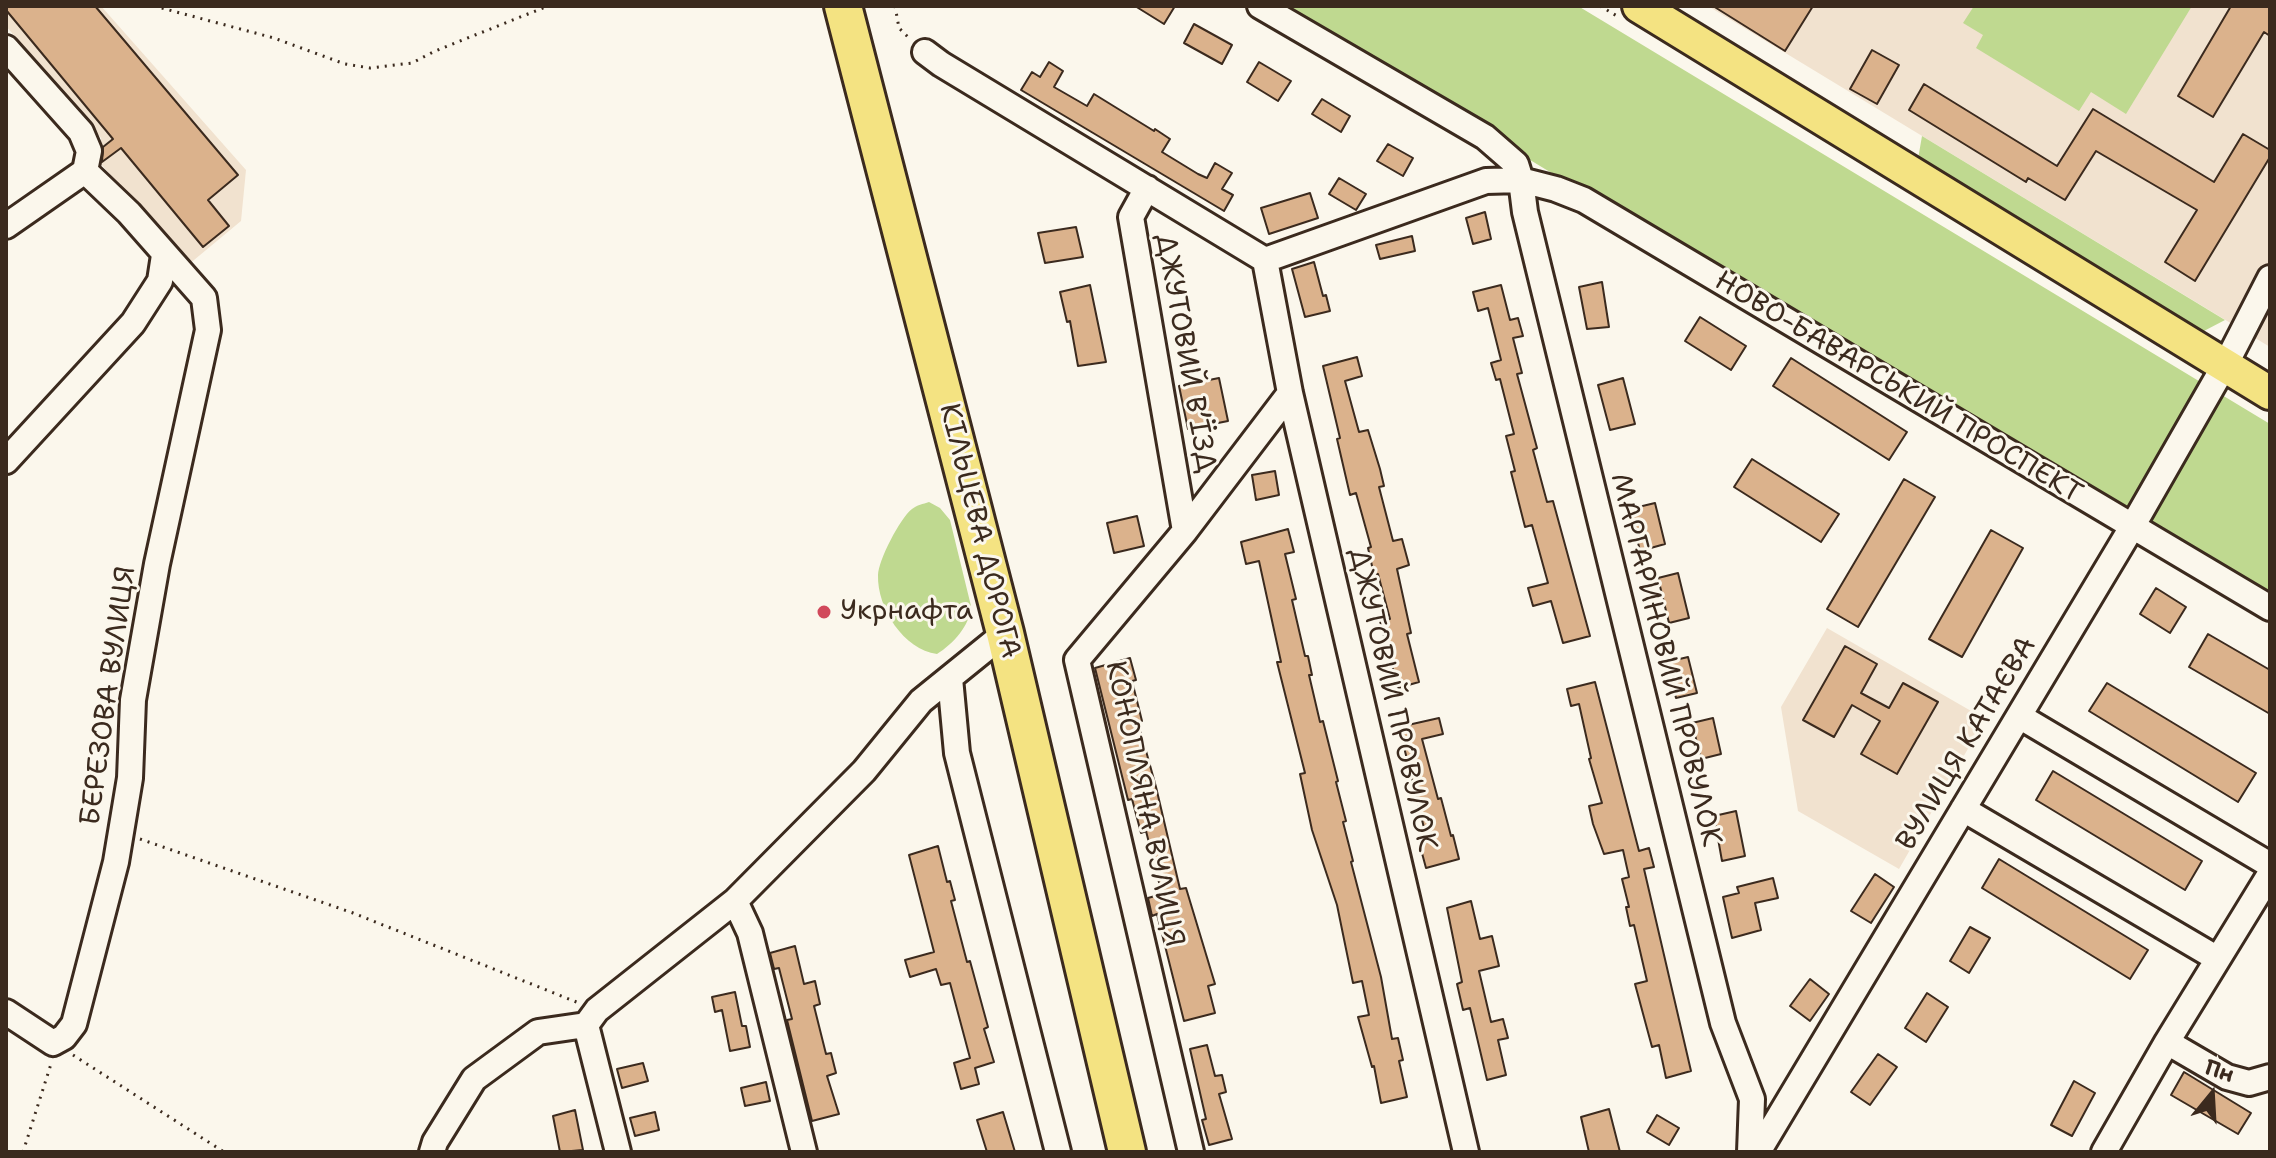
<!DOCTYPE html>
<meta charset="utf-8">
<style>
body{margin:0}
#map{position:relative;width:2276px;height:1158px;overflow:hidden;background:#fbf7ec;font-family:"Shantell Sans",sans-serif}
canvas{display:block}
.frame{position:absolute;inset:0;border:8px solid #3b2a1e;pointer-events:none}
.north{position:absolute;left:2172px;top:1054px;width:80px;height:80px;-webkit-text-stroke:6px #fbf7ec;paint-order:stroke;rotate:18deg;font-size:22px;font-weight:700;line-height:32px;text-align:center;color:#3b2a1e}
.north::after{content:'';display:block;margin:auto;width:28px;height:36px;background:#3b2a1e;clip-path:polygon(50% 0,100% 100%,50% 72%,0 100%)}
</style>
<div id="map">
<canvas width="2276" height="1158"></canvas>
<div class="frame"></div>
<div class="north">Пн</div>
</div>
<script>
const c = document.querySelector('canvas').getContext('2d');
c.lineJoin = 'round';
function paint(path, color) { c.fillStyle = color; c.fill(path, 'evenodd'); }
function strokePath(path, color, width, dash) { c.strokeStyle = color; c.lineWidth = width; c.lineCap = dash ? 'butt' : 'round'; c.setLineDash(dash || []); c.stroke(path); }
function label(font, color, halo, rows, align = 'center') {
  c.font = font + ' "Shantell Sans",sans-serif'; c.lineWidth = 6; c.setLineDash([]); c.textBaseline = 'middle'; c.strokeStyle = halo; c.fillStyle = color; for (const [text, x, y, turn = 0] of rows) {
    c.save(); c.translate(x, y); c.rotate((+turn || 0) * Math.PI / 180); c.textAlign = isNaN(turn) ? turn : align; if (halo) c.strokeText(text, 0, 0); c.fillText(text, 0, 0); c.restore();
  }
}
paint(new Path2D(`
 M6,6H101L246,170L241,221L188,265L101,164V138L6,26Z
 M1708,6H2270V347L2021,196Z
 M1827,628L1985,719L1899,869L1798,811L1781,707Z`), '#f1e2cf');
paint(new Path2D(`
 M1276,6H1578L2270,424V598L1545,169Z
 M1974,6H2192L2126,114L2091,92L2079,111L1976,48L1983,35L1963,23Z
 M1922,136L2225,320L2202,332L1918,159Z
 M929,502L940,508L950,520L971,606C970,626 953,644 937,654C904,650 877,608 878,575C878,561 900,518 912,509C917,505 923,504 929,502Z`), '#bfd990');
const building = new Path2D(`
 M6,6H95L238,175L208,200L229,226L203,247L121,148L102,162L103,147L113,139L6,10Z
 M1135,6H1175L1164,24Z
 M1713,6H1813L1785,51Z
 M2231,6H2270V36L2264,32L2213,117L2178,96Z
 M1194,24L1232,45L1222,64L1184,43Z
 M1872,50L1899,65L1877,104L1850,89Z
 M1049,62L1063,71L1054,87L1087,106L1094,94L1154,131L1155,129L1170,139L1162,152L1198,174L1207,178L1215,163L1232,173L1222,189L1233,195L1224,211L1021,90L1032,72L1040,77Z
 M1259,62L1291,81L1278,101L1247,82Z
 M1924,84L2057,166L2093,109L2214,182L2243,134L2270,150V157L2195,281L2165,262L2197,210L2096,151L2065,200L2028,178L2026,182L1909,110Z
 M1322,99L1350,116L1341,132L1312,114Z
 M1388,144L1413,158L1403,176L1377,161Z
 M1339,178L1366,194L1356,210L1329,194Z
 M1310,193L1318,218L1269,234L1261,208Z
 M1485,212L1491,239L1473,244L1466,218Z
 M1076,227L1083,257L1045,263L1038,233Z
 M1412,236L1415,251L1380,259L1376,245Z
 M1314,262L1323,296L1326,295L1330,311L1305,317L1292,269Z
 M1602,282L1609,327L1587,329L1579,287Z
 M1090,285L1106,362L1078,366L1070,321L1067,322L1060,292Z
 M1501,285L1510,320L1518,318L1523,336L1513,338L1522,373L1517,374L1537,448L1533,450L1547,502L1553,501L1590,636L1563,643L1551,601L1533,606L1528,588L1548,583L1532,525L1525,527L1511,472L1515,471L1506,436L1514,434L1500,379L1496,380L1491,363L1501,360L1488,308L1478,311L1473,292Z
 M1700,317L1746,346L1731,370L1685,341Z
 M1357,357L1362,376L1345,381L1359,432L1368,430L1380,469L1384,486L1379,487L1393,541L1402,539L1409,565L1397,569L1411,633L1407,634L1419,682L1398,688L1380,621L1390,619L1378,574L1374,575L1368,548L1371,547L1356,493L1350,495L1337,439L1340,438L1323,366Z
 M1791,358L1907,432L1889,460L1773,386Z
 M1219,378L1228,421L1188,429L1179,386Z
 M1623,378L1635,424L1610,430L1598,385Z
 M1752,459L1839,514L1821,542L1734,487Z
 M1275,471L1279,495L1256,500L1252,475Z
 M1904,479L1935,497L1858,627L1827,609Z
 M1655,503L1665,544L1640,551L1630,509Z
 M1137,516L1144,546L1114,553L1107,523Z
 M1288,529L1294,552L1285,554L1296,599L1292,600L1305,656H1308L1312,675H1309L1320,722L1323,721L1338,781L1336,782L1346,821L1343,822L1353,861L1351,862L1381,977L1392,1039L1398,1038L1403,1060L1399,1061L1407,1097L1381,1103L1374,1066L1372,1067L1358,1017L1369,1015L1362,981L1353,983L1337,905L1312,830L1300,774L1305,773L1277,662H1281L1259,561L1246,564L1241,542Z
 M1991,530L2023,548L1962,657L1929,639Z
 M1678,573L1689,618L1669,623L1658,578Z
 M2156,588L2186,607L2170,633L2140,614Z
 M2208,634L2270,670V714L2189,667Z
 M1845,646L1877,664L1861,693L1889,708L1903,683L1938,702L1897,774L1861,754L1880,721L1852,705L1834,737L1803,720Z
 M1688,657L1697,693L1676,698L1667,662Z
 M1130,658L1136,680L1132,681L1142,721L1138,722L1156,787L1180,889L1186,888L1215,984L1208,986L1215,1013L1184,1021L1157,914L1152,916L1148,898L1162,894L1146,831L1141,833L1132,799L1128,800L1095,668Z
 M1595,682L1639,851L1649,848L1654,867L1644,869L1691,1071L1666,1078L1659,1045L1652,1047L1635,984L1647,981L1634,925L1630,926L1626,907H1629L1622,879L1629,877L1623,850L1604,854L1593,824L1589,806L1602,803L1589,759L1591,758L1579,704L1571,706L1567,689Z
 M2107,683L2256,773L2238,802L2089,711Z
 M1439,718L1443,734L1422,739L1438,799L1441,798L1451,836L1453,835L1459,859L1426,868L1419,842L1427,840L1399,727Z
 M1713,718L1721,754L1701,759L1692,723Z
 M2053,771L2202,861L2185,890L2036,800Z
 M1736,811L1745,856L1722,861L1714,816Z
 M938,846L947,882L950,881L955,900L951,901L967,962L970,961L988,1027L984,1029L994,1062L975,1068L979,1084L961,1089L954,1063L970,1058L950,983L941,985L936,969L910,977L905,960L934,952L909,855Z
 M1999,859L2148,950L2130,979L1982,888Z
 M1875,874L1894,887L1871,923L1851,911Z
 M1773,878L1778,898L1755,903L1761,930L1732,938L1723,897L1739,893L1737,887Z
 M1471,901L1480,939L1492,936L1499,966L1479,971L1491,1022L1503,1019L1508,1038L1498,1040L1506,1075L1487,1080L1470,1008L1463,1010L1457,984L1462,982L1447,908Z
 M1970,927L1990,938L1969,973L1950,961Z
 M795,946L804,984L815,981L820,1004L814,1006L826,1054L831,1053L836,1073L827,1076L839,1114L812,1121L787,1020L792,1019L779,968L774,969L770,953Z
 M1810,979L1829,994L1810,1021L1790,1006Z
 M735,992L742,1026H746L750,1047L730,1051L722,1010L715,1012L712,997Z
 M1927,993L1948,1007L1926,1042L1905,1028Z
 M1207,1045L1215,1076L1222,1075L1226,1092L1219,1094L1232,1139L1209,1145L1202,1120L1206,1119L1190,1049Z
 M1878,1054L1897,1067L1870,1105L1851,1092Z
 M643,1063L648,1081L622,1088L617,1069Z
 M2184,1072L2251,1113L2238,1134L2171,1095Z
 M2074,1081L2095,1093L2072,1136L2051,1125Z
 M766,1082L770,1101L745,1106L741,1088Z
 M1609,1109L1620,1152H1589L1581,1117Z
 M575,1110L583,1150L560,1152L553,1116Z
 M655,1112L659,1130L635,1136L630,1118Z
 M1003,1112L1015,1152H987L977,1120Z
 M1657,1115L1679,1128L1669,1145L1647,1132Z`);
paint(building, '#dbb28c');
strokePath(building, '#3b2a1e', 2);
const minor = new Path2D(`
 M1260,6L1485,137L1516,164L1521,180L1556,189L1584,200L2270,608
 M6,48L81,132L89,151L85,171L6,226
 M925,52L941,64L1265,260L1486,181L1521,180L1525,212L1723,1023L1752,1099L1750,1152
 M1147,188L1131,217L1185,531
 M1265,260L1290,393L1466,1152
 M6,461L133,323L160,281L164,255
 M950,678L957,753L1058,1152
 M2019,716L2270,865
 M1963,809L2218,959
 M735,901L750,933L804,1152
 M6,1012L53,1043L64,1037L74,1024L116,862L130,778L133,700L157,564L208,330L204,298L129,213L85,171
 M586,1025L618,1152
 M2167,1042L2270,874
 M432,1152L435,1142L474,1079L538,1032L586,1025L597,1010L735,901L864,771L921,701L1005,633
 M1191,1152L1077,660L1185,531L1290,393
 M1758,1152L2132,527L2231,354L2270,278
 M2104,1152L2167,1042L2227,1077L2249,1083L2270,1077`);
const major = new Path2D(`
 M1639,6L2270,393`);
const highway = new Path2D(`
 M843,6L1005,633L1127,1152`);
strokePath(minor, '#3b2a1e', 30);
strokePath(major, '#3b2a1e', 38);
strokePath(highway, '#3b2a1e', 42);
strokePath(new Path2D(`
 M154,6L274,38L345,64L370,68L412,63L435,51L548,6
 M895,6L899,28L909,38
 M1600,6L1617,16
 M140,839L353,913L579,1003
 M73,1055L224,1152
 M23,1152L51,1064`), '#3b2a1e', 3, [2, 6]);
strokePath(minor, '#fbf7ec', 24);
strokePath(major, '#f4e382', 32);
strokePath(highway, '#f4e382', 36);
for (const [x, y, r, color] of [
 [824,612,8,"#d1495b"]
]) { const dot = new Path2D(); dot.arc(x, y, r, 0, 2 * Math.PI); c.fillStyle = color; c.fill(dot); strokePath(dot, '#fbf7ec', 3); }
label('28px', '#3b2a1e', '#fbf7ec', [
 ["ДЖУТОВИЙ В’ЇЗД",1185,353,80],
 ["НОВО-БАВАРСЬКИЙ ПРОСПЕКТ",1898,388,31],
 ["КІЛЬЦЕВА ДОРОГА",979,531,76],
 ["МАРГАРИНОВИЙ ПРОВУЛОК",1665,660,76],
 ["БЕРЕЗОВА ВУЛИЦЯ",109,696,-82],
 ["ДЖУТОВИЙ ПРОВУЛОК",1392,700,77],
 ["ВУЛИЦЯ КАТАЄВА",1967,744,-59],
 ["КОНОПЛЯНА ВУЛИЦЯ",1144,804,78]
]);
label('28px', '#3b2a1e', '#fbf7ec', [
 ["Укрнафта",840,612]
], 'left');
</script>
